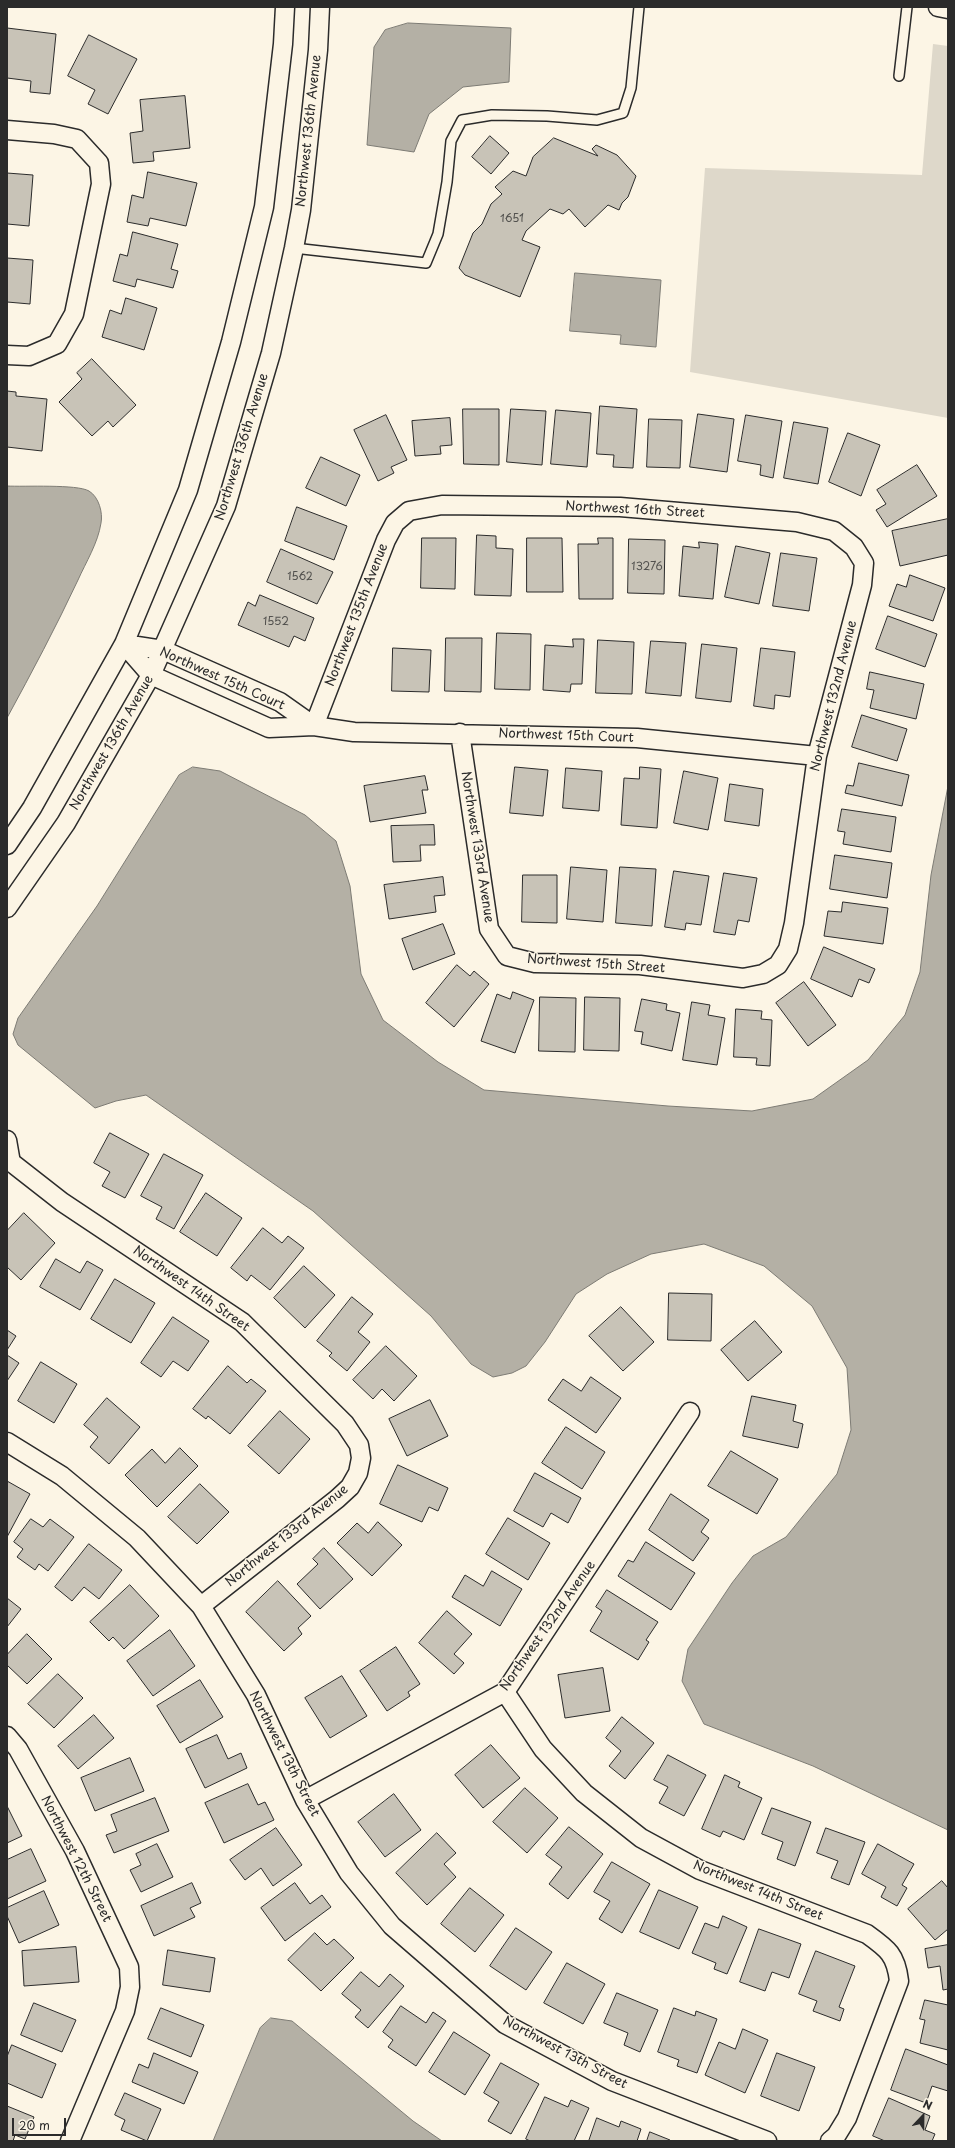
<!DOCTYPE html>
<style>
body{margin:0}
#map{position:relative;width:955px;height:2148px;overflow:hidden;background:#fcf5e5;font-family:"Playpen Sans",sans-serif}
canvas{display:block}
.frame{position:absolute;inset:0;border:8px solid #2b2b2b;pointer-events:none}
.north{position:absolute;left:903px;top:2096px;width:40px;height:40px;-webkit-text-stroke:3px #fcf5e5;paint-order:stroke;rotate:22deg;font-size:11px;font-weight:700;line-height:16px;text-align:center;color:#2b2b2b}
.north::after{content:'';display:block;margin:auto;width:14px;height:18px;background:#2b2b2b;clip-path:polygon(50% 0,100% 100%,50% 72%,0 100%)}
.scale{position:absolute;left:12px;top:2118px;width:54px;height:18px;box-sizing:border-box;border:2px solid #2b2b2b;border-top:0;padding-left:5px;font-size:12px;line-height:14px;white-space:nowrap;color:#2b2b2b;-webkit-text-stroke:3px #fcf5e5;paint-order:stroke}
</style>
<div id="map">
<canvas width="955" height="2148"></canvas>
<div class="frame"></div>
<div class="north">N</div>
<div class="scale">20 m</div>
</div>
<script>
const c = document.querySelector('canvas').getContext('2d');
c.lineJoin = 'round';
function paint(path, color) { c.fillStyle = color; c.fill(path, 'evenodd'); }
function strokePath(path, color, width, dash) { c.strokeStyle = color; c.lineWidth = width; c.lineCap = dash ? 'butt' : 'round'; c.setLineDash(dash || []); c.stroke(path); }
function label(font, color, halo, rows, align = 'center') {
  c.font = font + ' "Playpen Sans",sans-serif'; c.lineWidth = 3; c.setLineDash([]); c.textBaseline = 'middle'; c.strokeStyle = halo; c.fillStyle = color; for (const [text, x, y, turn = 0] of rows) {
    c.save(); c.translate(x, y); c.rotate((+turn || 0) * Math.PI / 180); c.textAlign = isNaN(turn) ? turn : align; if (halo) c.strokeText(text, 0, 0); c.fillText(text, 0, 0); c.restore();
  }
}
paint(new Path2D(`
 M933,44L948,46V418L690,372L705,168L922,175Z`), '#ded8ca');
const water = new Path2D(`
 M408,23L511,28L509,82L463,87L429,114L414,152L367,145L374,47L385,30Z
 M575,273L661,280L656,347L620,344L621,335L570,331Z
 M7,486C24,487 77,484 89,491C99,497 103,513 101,523C98,543 86,562 78,580C56,627 32,672 7,718Z
 M193,767L220,771L305,815L336,841L350,886L361,974L383,1020L438,1062L484,1090L668,1106L752,1111L813,1099L868,1060L905,1015L920,972L931,875L948,786V1830L813,1766L704,1724L682,1681L688,1649L732,1583L753,1556L786,1537L837,1474L851,1430L847,1368L812,1306L764,1266L704,1244L651,1254L607,1274L576,1294L545,1342L526,1366L512,1373L493,1377L471,1364L431,1316L313,1211L146,1095L116,1101L95,1108L18,1045L13,1034L18,1018L97,906L179,775Z
 M271,2018L292,2021L413,2121L442,2141H213L260,2028Z`);
paint(water, '#b4b0a5');
strokePath(water, '#7d7b74', 1);
const building = new Path2D(`
 M7,28L56,34L50,94L30,92L31,81L7,78Z
 M89,35L137,59L108,114L88,104L95,90L68,76Z
 M185,96L190,148L153,152L154,161L133,163L130,133L143,131L140,100Z
 M490,136L509,153L491,174L472,157Z
 M554,138L598,156L592,149L596,145L617,155L636,176L628,197L622,203L619,210L608,205L585,227L569,209L563,214L550,209L526,231L522,240L540,247L520,297L465,275L459,268L473,233L482,224L491,204L502,194L495,187L513,171L526,176L533,157Z
 M148,172L197,183L186,226L150,218L148,226L127,222L132,195L143,198Z
 M7,173L33,175L29,226L7,224Z
 M133,232L178,244L171,269L178,271L173,288L137,279L135,287L113,281L120,254L127,256Z
 M7,254V258L33,260L30,304L7,302Z
 M126,298L157,308L144,350L102,337L110,310L121,314Z
 M92,359L136,405L113,427L108,421L92,436L59,402L82,379L77,373Z
 M7,391L16,392V396L47,399L42,451L7,447Z
 M600,406L637,409L633,468L613,467L614,455L597,454Z
 M463,409H499V465L464,464Z
 M511,409L546,411L542,465L507,462Z
 M556,410L591,413L587,467L551,464Z
 M698,414L734,419L727,472L690,467Z
 M386,415L407,460L391,467L394,473L378,481L354,430Z
 M746,415L782,421L773,478L760,475L761,465L738,461Z
 M450,418L452,445L440,446L441,454L415,456L412,421Z
 M649,419L682,420L680,468L647,467Z
 M794,422L828,428L818,484L784,478Z
 M848,433L880,445L861,496L829,482Z
 M321,457L360,475L346,506L306,488Z
 M917,465L937,496L887,527L876,510L886,504L877,490Z
 M297,507L347,526L334,560L285,541Z
 M948,519V555L900,566L892,531Z
 M477,535L496,536V548L513,549L511,596L475,595Z
 M422,538H456L455,589L421,588Z
 M527,538H562L563,592H527Z
 M598,538H613V599H579L578,544H598Z
 M629,539L665,540L664,594L628,593Z
 M699,542L718,544L713,599L679,596L683,546L699,548Z
 M736,546L770,553L759,604L725,597Z
 M281,549L333,572L317,604L267,582Z
 M781,553L817,558L809,611L773,606Z
 M910,575L945,588L933,621L889,606L897,584L906,587Z
 M260,595L314,618L305,641L294,636L289,647L238,625L248,602L255,606Z
 M888,616L937,634L925,667L876,649Z
 M497,633L531,634L530,690L495,689Z
 M446,638H482L481,692L445,691Z
 M573,639H584L582,684H571L570,692L543,690L545,645L573,647Z
 M598,640L634,642L632,694L596,693Z
 M651,641L686,643L681,696L646,693Z
 M702,644L737,648L731,702L696,698Z
 M393,648L431,650L429,692L392,691Z
 M761,648L795,652L790,697L775,695L774,709L754,706Z
 M870,672L924,684L916,719L870,708L874,690L867,689Z
 M862,715L907,729L897,761L852,747Z
 M859,763L909,775L902,806L845,793L847,785L853,786Z
 M515,767L548,770L543,816L510,813Z
 M640,767L661,769L657,828L621,825L624,778L639,779Z
 M566,768L602,771L599,811L563,808Z
 M684,771L718,778L708,830L674,823Z
 M425,776L428,790H422L426,813L370,822L364,786Z
 M730,784L763,789L759,826L725,821Z
 M842,809L896,817L891,852L843,844L845,832L838,831Z
 M434,825L435,845H420L421,861L393,862L391,826Z
 M835,855L892,863L887,898L830,889Z
 M571,867L607,870L603,922L567,919Z
 M620,867L656,869L652,926L616,923Z
 M674,871L709,876L701,925L686,923L685,930L665,927Z
 M724,873L757,878L749,922L738,920L735,935L714,932Z
 M523,875H557V923L522,922Z
 M443,877L445,895L434,896L436,912L389,919L384,885Z
 M843,902L888,908L883,944L824,936L828,911L841,912Z
 M443,924L455,954L413,970L402,939Z
 M824,947L875,969L869,983L859,979L852,997L811,979Z
 M457,965L470,976L474,971L489,984L454,1027L426,1003Z
 M804,982L836,1025L808,1046L776,1003Z
 M513,992L534,1000L515,1053L481,1041L497,994L510,999Z
 M540,997L576,998L575,1052L539,1051Z
 M585,997L620,998L619,1051L584,1050Z
 M642,999L667,1004L666,1010L680,1013L672,1051L641,1044L643,1032L635,1031Z
 M692,1002L710,1005L708,1015L725,1018L717,1065L683,1060Z
 M736,1009L762,1011L761,1019L772,1020L770,1066L756,1065L757,1058L734,1057Z
 M110,1133L149,1154L125,1198L102,1186L110,1172L94,1163Z
 M164,1154L203,1175L174,1229L156,1219L162,1207L141,1196Z
 M206,1193L242,1218L217,1256L180,1232Z
 M24,1213L55,1243L21,1280L7,1267V1231Z
 M263,1228L282,1243L288,1236L304,1248L270,1290L251,1275L247,1281L231,1268Z
 M56,1259L80,1273L87,1261L103,1270L80,1310L40,1287Z
 M304,1266L335,1295L305,1328L274,1298Z
 M115,1279L155,1303L131,1343L91,1319Z
 M669,1293L712,1294L711,1341L668,1340Z
 M352,1297L373,1314L358,1332L370,1342L347,1371L329,1356L332,1353L317,1341Z
 M621,1307L654,1342L623,1371L589,1336Z
 M173,1317L209,1341L188,1371L173,1361L161,1377L141,1363Z
 M755,1321L782,1352L748,1381L721,1350Z
 M7,1330L16,1336L7,1350Z
 M386,1346L417,1376L394,1401L382,1389L373,1399L353,1380Z
 M7,1355L19,1363L7,1381Z
 M41,1362L77,1384L54,1423L18,1401Z
 M228,1366L247,1383L251,1379L266,1391L230,1434L208,1416L206,1419L193,1409Z
 M591,1377L621,1398L596,1433L548,1400L563,1379L581,1391Z
 M752,1396L796,1405L793,1421L803,1424L798,1448L743,1436Z
 M107,1398L140,1427L109,1464L90,1447L98,1437L84,1425Z
 M430,1400L448,1436L407,1456L389,1419Z
 M280,1411L310,1439L279,1474L248,1446Z
 M566,1427L605,1452L582,1489L542,1463Z
 M180,1448L198,1466L157,1507L125,1475L152,1449L165,1463Z
 M731,1451L778,1479L757,1514L708,1486Z
 M398,1465L448,1488L438,1511L429,1507L422,1522L380,1504Z
 M535,1473L581,1498L568,1523L551,1513L543,1527L514,1511Z
 M7,1481L30,1494L7,1537Z
 M200,1484L229,1512L197,1544L168,1517Z
 M671,1494L709,1520L701,1532L709,1538L693,1561L649,1530Z
 M508,1518L550,1543L528,1580L486,1554Z
 M31,1519L43,1527L50,1519L74,1537L48,1571L39,1564L35,1570L17,1557L23,1549L14,1542Z
 M378,1522L402,1545L372,1576L337,1543L357,1523L368,1533Z
 M646,1542L695,1573L671,1610L618,1576L628,1560L633,1562Z
 M89,1544L122,1570L99,1599L84,1587L72,1601L55,1587Z
 M324,1548L353,1579L320,1609L297,1584L318,1564L313,1559Z
 M492,1571L522,1589L500,1626L452,1597L465,1575L483,1586Z
 M278,1581L311,1616L298,1628L302,1634L284,1651L246,1612Z
 M130,1585L159,1616L124,1649L113,1637L109,1641L90,1622Z
 M607,1590L658,1622L646,1640L649,1642L638,1660L590,1631L602,1611L596,1607Z
 M7,1598L21,1609L7,1627Z
 M447,1611L472,1634L454,1654L464,1663L454,1674L419,1643Z
 M170,1630L195,1666L153,1696L127,1661Z
 M27,1634L52,1659L27,1684L7,1665V1655Z
 M396,1647L420,1684L408,1692L410,1696L387,1711L360,1671Z
 M603,1668L610,1711L565,1718L558,1675Z
 M58,1674L83,1698L54,1728L28,1704Z
 M342,1676L367,1716L330,1738L305,1698Z
 M200,1680L223,1717L180,1743L157,1706Z
 M94,1715L114,1738L78,1769L58,1746Z
 M622,1717L654,1743L625,1779L609,1766L621,1751L606,1738Z
 M217,1735L228,1759L241,1753L247,1768L205,1788L186,1749Z
 M491,1745L520,1778L483,1808L455,1775Z
 M668,1755L706,1775L684,1816L659,1803L668,1787L654,1780Z
 M130,1758L144,1791L95,1811L81,1778Z
 M725,1775L740,1782L738,1787L762,1798L744,1840L723,1831L720,1837L702,1829Z
 M248,1784L258,1805L265,1802L274,1820L224,1843L205,1803Z
 M525,1788L558,1818L527,1853L493,1822Z
 M394,1794L421,1830L385,1857L358,1822Z
 M155,1798L169,1831L114,1853L106,1835L117,1831L111,1815Z
 M7,1806L22,1836L7,1843Z
 M772,1808L811,1822L795,1866L777,1859L783,1842L762,1834Z
 M569,1827L603,1854L568,1899L549,1884L562,1867L546,1855Z
 M276,1828L302,1865L273,1886L261,1868L245,1880L230,1860Z
 M826,1828L865,1842L849,1885L831,1878L838,1861L817,1853Z
 M437,1833L456,1853L444,1864L456,1877L427,1905L396,1873Z
 M157,1844L173,1877L141,1892L130,1870L141,1865L136,1854Z
 M878,1844L914,1864L902,1885L907,1888L897,1906L881,1897L886,1887L862,1874Z
 M31,1849L46,1881L7,1899V1860Z
 M612,1862L650,1884L622,1933L599,1919L610,1901L594,1892Z
 M942,1881L948,1888V1929L935,1940L908,1909Z
 M192,1883L201,1903L190,1908L195,1917L154,1936L141,1906Z
 M295,1883L310,1904L322,1895L331,1907L285,1941L261,1908Z
 M470,1888L504,1915L475,1952L441,1924Z
 M659,1890L698,1907L679,1949L640,1932Z
 M44,1891L59,1925L19,1943L7,1916V1908Z
 M723,1916L747,1927L727,1974L714,1969L716,1963L692,1953L705,1923L718,1928Z
 M516,1928L552,1952L526,1990L490,1966Z
 M759,1929L801,1944L789,1978L772,1972L765,1991L740,1982Z
 M315,1933L327,1945L334,1939L354,1958L321,1991L288,1960Z
 M948,1945V1989L943,1990L940,1966L928,1968L925,1949Z
 M76,1947L79,1982L24,1986L22,1951Z
 M168,1950L215,1958L210,1992L163,1985Z
 M816,1951L855,1966L839,2007L844,2009L840,2021L813,2011L817,2001L799,1994Z
 M567,1963L605,1984L583,2024L544,2003Z
 M361,1972L379,1987L390,1974L404,1986L368,2028L355,2017L361,2010L342,1994Z
 M617,1993L658,2010L640,2052L624,2045L628,2033L604,2023Z
 M925,2000L948,2005V2050L920,2043L925,2020L920,2019Z
 M34,2003L76,2020L62,2052L21,2035Z
 M401,2006L426,2023L433,2012L446,2021L416,2066L388,2047L393,2040L383,2032Z
 M161,2008L204,2025L191,2057L148,2039Z
 M674,2008L695,2016L696,2011L717,2019L697,2073L677,2066L679,2060L658,2052Z
 M743,2029L768,2040L745,2093L705,2075L719,2042L735,2049Z
 M454,2032L490,2055L465,2095L429,2072Z
 M12,2045L56,2064L42,2098L7,2083V2057Z
 M906,2049L948,2065V2091L932,2086L926,2103L891,2090Z
 M154,2053L198,2072L184,2104L132,2082L139,2064L148,2068Z
 M777,2053L815,2067L799,2111L761,2096Z
 M501,2063L539,2084L511,2134L488,2121L499,2102L484,2093Z
 M125,2093L161,2109L147,2141L121,2130L125,2120L115,2115Z
 M545,2097L568,2107L571,2100L589,2108L574,2141H530L526,2139Z
 M889,2098L930,2116L925,2130L935,2134L932,2141H885L873,2136Z
 M7,2106L34,2117L25,2139L15,2135L13,2141H7Z
 M597,2118L619,2127L621,2121L641,2129L637,2141H589Z
 M650,2132L670,2140V2141H647Z`);
paint(building, '#c8c3b7');
strokePath(building, '#2b2b2b', 1);
const lane = new Path2D(`
 M899,76L907,7
 M294,248L426,263L438,234L447,182L451,141L462,120L492,115L547,116L597,120L623,113L631,88L639,7`);
const street = new Path2D(`
 M938,7L948,9
 M7,130L54,134L77,139L99,163L101,184L74,314L57,344L29,356L7,355
 M124,644L151,675L269,728L314,726L354,732L637,738L817,756
 M124,644L163,650L280,702L314,726
 M314,726L386,540L395,523L409,511L442,505L620,507L797,522L834,531L854,547L864,563L862,585L817,756L794,923L788,949L778,965L763,974L743,978L640,965L535,963L507,956L489,929L460,733
 M7,845L32,808L124,644L188,490L231,342L264,207L283,44L285,7
 M7,908L66,823L151,675L226,506L271,353L294,248L301,210L318,50L320,7
 M7,1140L11,1163
 M7,1159L62,1202L242,1322L345,1424L359,1445L361,1458L358,1473L350,1487L337,1499L201,1606
 M7,1442L62,1476L137,1538L201,1606L256,1695L305,1800L349,1873L392,1926L505,2024L612,2081L767,2141
 M505,1692L543,1749L584,1793L641,1838L700,1870L867,1934C888,1949 896,1955 899,1981L847,2118L836,2136L830,2141
 M7,1736L18,1749L75,1851L129,1967L130,1987L125,2011L70,2141
 M305,1800L505,1692L690,1412`);
strokePath(lane, '#2b2b2b', 12);
strokePath(street, '#2b2b2b', 21);
strokePath(lane, '#fcf5e5', 9);
strokePath(street, '#fcf5e5', 18);
label('11px', '#52514e', null, [
 ["1651",512,219],
 ["13276",647,567],
 ["1562",300,577],
 ["1552",276,622]
]);
label('13px', '#2b2b2b', '#fcf5e5', [
 ["Northwest 136th Avenue",309,131,-84],
 ["Northwest 136th Avenue",242,447,-73],
 ["Northwest 16th Street",635,510,3],
 ["Northwest 135th Avenue",357,615,-69],
 ["Northwest 15th Court",222,679,24],
 ["Northwest 132nd Avenue",834,696,-76],
 ["Northwest 15th Court",566,736,2],
 ["Northwest 136th Avenue",112,743,-60],
 ["Northwest 133rd Avenue",477,847,81],
 ["Northwest 15th Street",596,964,4],
 ["Northwest 14th Street",191,1289,35],
 ["Northwest 133rd Avenue",287,1536,-39],
 ["Northwest 132nd Avenue",548,1626,-55],
 ["Northwest 13th Street",284,1754,63],
 ["Northwest 12th Street",76,1859,63],
 ["Northwest 14th Street",758,1891,22],
 ["Northwest 13th Street",565,2053,28]
]);
</script>
